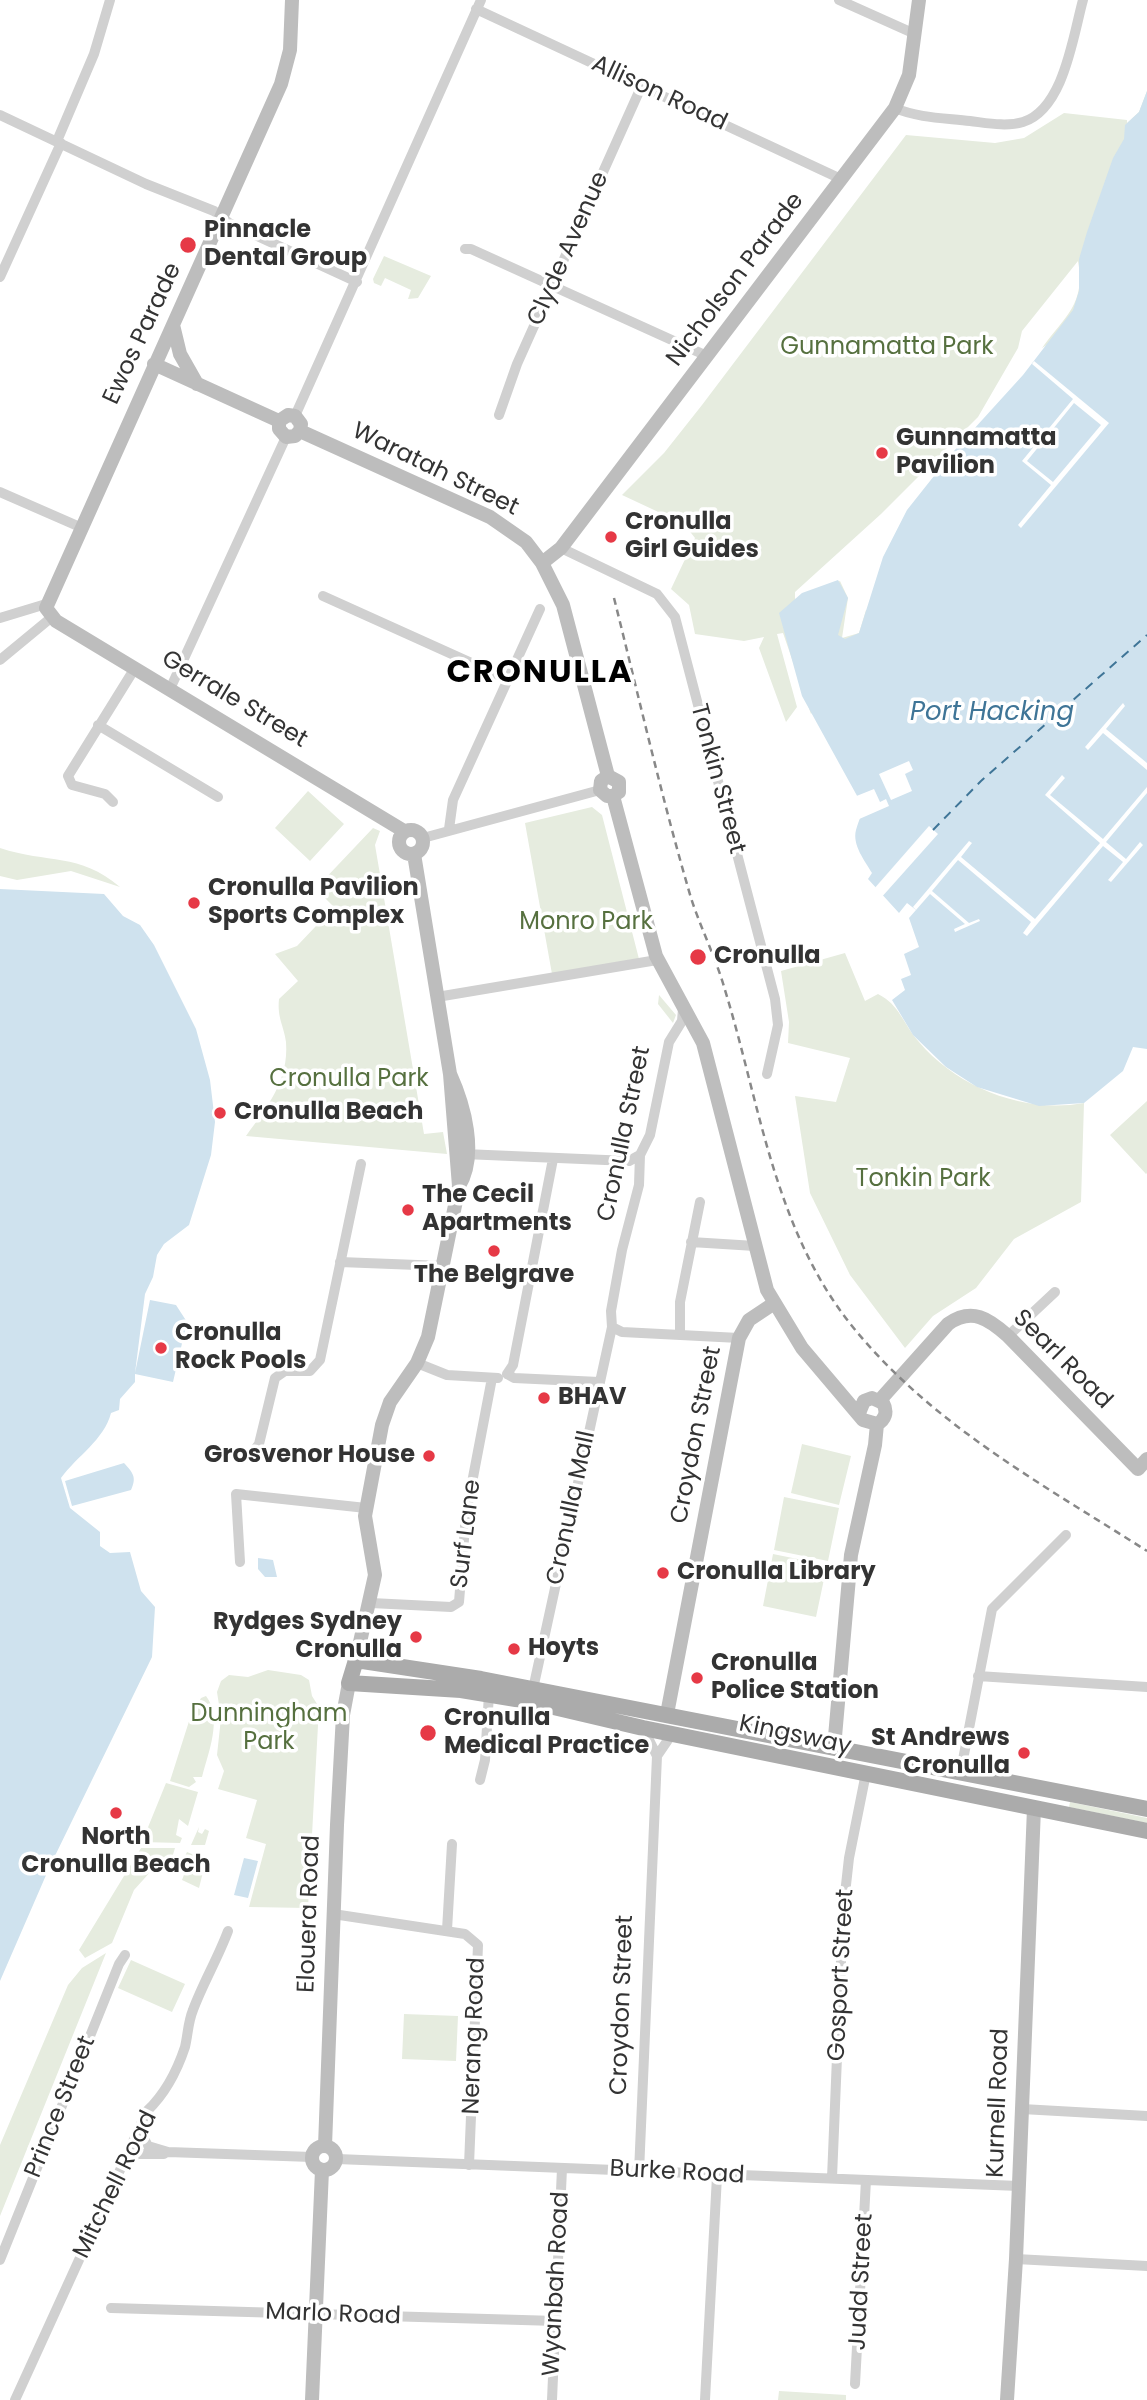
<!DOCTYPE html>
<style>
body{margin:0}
canvas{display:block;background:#fff}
</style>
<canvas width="1147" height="2400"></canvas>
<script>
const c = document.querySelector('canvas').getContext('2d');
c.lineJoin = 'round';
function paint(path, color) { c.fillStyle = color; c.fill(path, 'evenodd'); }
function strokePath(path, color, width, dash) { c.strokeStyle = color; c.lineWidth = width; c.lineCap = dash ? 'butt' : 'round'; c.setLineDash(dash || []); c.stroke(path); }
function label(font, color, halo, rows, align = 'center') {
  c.font = font + ' Poppins,sans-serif'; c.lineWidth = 7; c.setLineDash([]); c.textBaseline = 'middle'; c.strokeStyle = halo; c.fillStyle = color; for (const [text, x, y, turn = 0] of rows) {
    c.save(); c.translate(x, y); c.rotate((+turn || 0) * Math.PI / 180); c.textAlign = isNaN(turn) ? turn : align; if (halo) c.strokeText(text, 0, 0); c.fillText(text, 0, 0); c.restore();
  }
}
paint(new Path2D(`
 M1147,91V280L1042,348C1065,316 1086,304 1078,261L1022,331L1018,348L978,417L881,514L795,592V599L840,581L848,598L842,638L859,633L866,610L881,621L811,714L783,633L777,634L797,707L786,722L759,648L764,637L744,641L695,634L689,605L671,589L695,538L684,524L622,495L664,453L702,405L906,135L995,143L1024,138L1064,113L1127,120V123L1139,112Z
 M384,256L431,276L418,298L408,299L411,290L385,278L381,286L374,283L373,279Z
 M308,791L344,824L310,861L275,828Z
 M592,807L602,815L639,959L552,974L525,823Z
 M373,828L380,831L375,845L424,1134L443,1132L447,1154L246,1136C267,1107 289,1081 286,1042C284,1026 277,1018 279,999L298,981L275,954L297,946L334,907L319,892V885Z
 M0,848C48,864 79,852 120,887L71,871L17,880L0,876Z
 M845,953L865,1001L878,994C900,1005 903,1024 919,1042C958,1088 1025,1114 1084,1103L1081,1202L1014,1239L976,1288L933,1316L905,1348L850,1275L810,1193L795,1096L836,1102L850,1058L788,1043L789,1022L781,971Z
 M659,995L676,1015L673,1023L658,1004Z
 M1147,1101V1173L1146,1174L1110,1135Z
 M802,1444L851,1456L839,1505L791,1493Z
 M784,1497L839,1508L828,1561L774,1550Z
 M773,1554L827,1565L816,1617L763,1606Z
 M268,1670L301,1675L309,1680L312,1696L319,1707L308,1908L249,1907L266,1844L246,1838L257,1800L218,1789L224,1771L217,1755L221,1718L217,1692L221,1681L229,1675L248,1677Z
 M206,1696C223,1718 208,1753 202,1777H193L196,1782L189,1787L170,1781L191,1715L201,1698Z
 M166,1783L198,1792L188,1826L179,1819L176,1835L182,1838L180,1843L142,1842Z
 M1070,1802L1147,1818V1823L1069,1807Z
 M199,1827L198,1832L202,1834L205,1829L209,1831L205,1845H191Z
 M141,1848H175L171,1861L157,1871L152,1870L134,1890L112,1943L85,1958L79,1950Z
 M187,1852L206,1860L199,1888L182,1880L185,1872L181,1864Z
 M106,1953L0,2216V2145L68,1985L82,1968Z
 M131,1960L185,1984L172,2012L118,1988Z
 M404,2014L458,2016L456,2061L402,2059Z
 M779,2391L846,2395V2400H778Z`), '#e6ecdf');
paint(new Path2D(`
 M1147,91V1049L1133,1047L1123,1071L1084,1103L1039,1106L977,1087L946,1067L913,1035L892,1000L905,990L901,979L911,975L904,954L919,947L909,918L916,910L907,903L899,913L868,879L872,873C865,861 852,845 856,830C859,819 863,815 861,803L802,696L779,613L802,593L838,580L848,598L838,635L845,639L859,633L883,557L907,510L953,452L1023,375L1073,310L1079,291V259L1087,232L1113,158L1124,139L1125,125L1139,112Z
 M0,889L104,894L123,916L140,925L154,945L196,1029L210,1080L215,1122L211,1155L189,1225L164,1244L157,1255L153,1277L145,1294L135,1373L150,1300L176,1305L187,1322L173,1382L135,1374V1382L120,1399L119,1410L111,1413C104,1440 77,1456 61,1478L70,1508L100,1532V1546L110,1553L130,1552L141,1591L155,1607L152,1657L50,1866L0,1981Z
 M124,1463C133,1473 137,1477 131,1490L72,1506L65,1481Z
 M258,1558L273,1560L277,1577H265L258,1569Z
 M244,1858L258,1861L248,1898L234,1895Z`), '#cfe2ee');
paint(new Path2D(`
 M1034,361L1109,423L1021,528L1018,525L1051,485L1022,461L1073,399L1032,364ZM1074,403L1101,425L1053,482L1027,461Z
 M1123,703L1125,706L1106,729L1147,763V770L1103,733L1088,750L1085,747Z
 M909,761L913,770L905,774L912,791L891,800L879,774Z
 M1062,775L1065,778L1050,795L1103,839L1147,787V793L1106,842L1126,859L1140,842L1143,845L1111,882L1108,880L1123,862L1103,846L1027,936L1023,933L1031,922L958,860L932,891L969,923L979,919L980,921L955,932L954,929L965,924L930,894L916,910L913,907L969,841L972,843L961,857L1035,919L1100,843L1045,795Z
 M874,789L880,802L886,799L889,806L857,820L860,811L854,797Z
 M929,826L938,834L880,899L873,890Z`), '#fff');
strokePath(new Path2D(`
 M933,830L981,781L1147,635`), '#3f7597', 2, [9, 7]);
strokePath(new Path2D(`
 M839,0L915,34
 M476,9L841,179
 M895,108C918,118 945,118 970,121C987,123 1006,127 1023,122C1064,109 1073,36 1083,0
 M0,115L146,184L214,211L229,223L357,282
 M57,141L94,54L110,0
 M465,249H471L707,356
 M0,277L61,143
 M499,415L517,364L642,85
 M295,416L481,0
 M0,492L80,527
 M561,548L657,594L675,617L775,999L778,1025L767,1074
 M323,596L507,679
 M0,618L46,604
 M0,660L52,617
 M170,689L286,437
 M98,725L218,797
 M113,802L105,794L72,785L68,776L135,668
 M449,829L453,800L540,609
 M423,838L600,790
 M437,997L657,960
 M464,1154L629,1161L640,1155
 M691,1242L755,1246
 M340,1262L443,1266
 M612,1327L611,1311L622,1250L639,1185L640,1155L650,1135L669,1042L682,1021L683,1009
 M612,1327L622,1332L739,1338
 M680,1335V1302L700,1202
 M1008,1336L1055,1292
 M417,1363L447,1375L498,1378
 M507,1374L513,1365L553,1159
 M507,1374L514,1378L599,1382
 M248,1458L259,1444L275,1378L285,1371H310L320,1360L361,1164
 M240,1562L236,1494L366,1508
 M371,1603L451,1607L459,1602L466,1514L492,1378
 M978,1676L1147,1687
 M533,1689L612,1327
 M657,1756L672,1734
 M961,1770L992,1609L1066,1535
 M480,1780L485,1760L489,1694
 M333,1914L465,1934L478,1945L469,2165
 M447,1930L452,1844
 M1022,2109L1147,2116
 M139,2129L148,2146L168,2152L312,2157
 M125,2159L138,2154H164
 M337,2159L1019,2186
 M639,2172L657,1756L643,1728
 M832,2178L843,1912L849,1858L866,1773
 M1016,2259L1147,2266
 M0,2260L119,1964L125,1955
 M111,2308L556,2321
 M855,2384L866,2180
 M15,2400L147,2111C165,2094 177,2071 185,2047C188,2034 188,2022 193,2010C203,1983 218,1958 228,1931
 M552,2400L562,2168
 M705,2400L717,2176`), '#d0d0d0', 10);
strokePath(new Path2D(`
 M292,0L290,50L281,84L46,608L56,621L404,831
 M173,325L180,354L197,384
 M154,364L279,421
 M279,421L288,415L295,416L301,424L300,431
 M279,421V429L286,437L295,436L300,431
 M300,431L490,517L526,542L542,563L563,605L608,776
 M542,563L561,548L895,108L909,75L919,0
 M608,776L601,781L600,790L607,796H613
 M608,776L619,782V792L613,796
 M613,796L656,956L703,1043L767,1290L802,1348L863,1420L877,1424C885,1420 888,1412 883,1403L872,1398L864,1401L859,1413
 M399 842a12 12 0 1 1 24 0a12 12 0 1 1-24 0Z
 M414,854L450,1074L459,1186
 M880,1400L948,1324C972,1307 989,1319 1008,1336L1138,1469L1147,1459
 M356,1660L375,1575L365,1516L382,1425L390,1402L417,1363L428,1337L459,1186C478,1154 464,1105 450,1074
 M667,1714L739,1338L749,1320L773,1304
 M834,1748L851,1555L875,1445L877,1424
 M312 2158a12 12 0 1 1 24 0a12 12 0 1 1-24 0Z
 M325,2146L337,1825L343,1715L349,1683
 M312,2400L322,2170
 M1007,2400L1016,2259L1034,1808`), '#bdbdbd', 14);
strokePath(new Path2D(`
 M1147,1809L481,1679L356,1660L349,1683L461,1690L528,1701L643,1728L1147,1831`), '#ababab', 16);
strokePath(new Path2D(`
 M614,598C639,698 662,799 691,898C701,929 716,958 725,990C760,1104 774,1229 852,1326C931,1424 1042,1484 1147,1551`), '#888', 2.5, [7, 5]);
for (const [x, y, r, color] of [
 [188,245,9,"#e63946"],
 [882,453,7,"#e63946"],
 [611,537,7,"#e63946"],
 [194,903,7,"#e63946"],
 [698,957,9,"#e63946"],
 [220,1113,7,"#e63946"],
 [408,1210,7,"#e63946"],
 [494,1251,7,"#e63946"],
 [161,1348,7,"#e63946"],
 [544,1398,7,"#e63946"],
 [429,1456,7,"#e63946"],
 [663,1573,7,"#e63946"],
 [416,1637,7,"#e63946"],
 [514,1649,7,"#e63946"],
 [697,1678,7,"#e63946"],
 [428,1733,9,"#e63946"],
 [1024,1753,7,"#e63946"],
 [116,1813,7,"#e63946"]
]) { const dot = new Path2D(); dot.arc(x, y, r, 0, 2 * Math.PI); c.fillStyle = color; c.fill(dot); strokePath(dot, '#fff', 2.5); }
label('24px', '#333', '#fff', [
 ["Allison Road",659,94,25],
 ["Clyde Avenue",569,249,-66],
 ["Nicholson Parade",736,280,-53],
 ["Ewos Parade",143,334,-65],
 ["Waratah Street",435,470,26],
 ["Gerrale Street",234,700,31],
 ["Tonkin Street",717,779,75],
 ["Cronulla Street",625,1134,-78],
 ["Searl Road",1062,1360,45],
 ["Croydon Street",697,1435,-79],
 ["Cronulla Mall",572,1508,-78],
 ["Surf Lane",467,1534,-83],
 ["Kingsway",795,1736,12],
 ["Elouera Road",310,1914,-88],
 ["Gosport Street",842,1975,-87],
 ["Croydon Street",623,2005,-88],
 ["Nerang Road",475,2036,-88],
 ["Kurnell Road",999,2103,-88],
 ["Prince Street",61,2107,-68],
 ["Burke Road",677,2173,3],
 ["Mitchell Road",116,2185,-64],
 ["Judd Street",862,2282,-87],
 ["Wyanbah Road",557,2284,-87],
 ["Marlo Road",333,2315,2]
]);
label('bold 24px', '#333', '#fff', [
 ["Pinnacle",204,231],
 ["Dental Group",204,259],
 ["Gunnamatta",896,439],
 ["Pavilion",896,467],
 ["Cronulla",625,523],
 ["Girl Guides",625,551],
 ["Cronulla Pavilion",208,889],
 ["Sports Complex",208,917],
 ["Cronulla",714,957],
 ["Cronulla Beach",234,1113],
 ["The Cecil",422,1196],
 ["Apartments",422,1224],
 ["The Belgrave",494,1276,"center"],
 ["Cronulla",175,1334],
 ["Rock Pools",175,1362],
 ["BHAV",558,1398],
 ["Grosvenor House",415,1456,"right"],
 ["Cronulla Library",677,1573],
 ["Rydges Sydney",402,1623,"right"],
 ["Cronulla",402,1651,"right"],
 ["Hoyts",528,1649],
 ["Cronulla",711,1664],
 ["Police Station",711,1692],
 ["Cronulla",444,1719],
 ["Medical Practice",444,1747],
 ["St Andrews",1010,1739,"right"],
 ["Cronulla",1010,1767,"right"],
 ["North",116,1838,"center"],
 ["Cronulla Beach",116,1866,"center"]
], 'left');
label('24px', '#56703f', '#fff', [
 ["Gunnamatta Park",887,348],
 ["Monro Park",586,923],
 ["Cronulla Park",349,1080],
 ["Tonkin Park",923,1180],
 ["Dunningham",269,1715],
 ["Park",269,1743]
]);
label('italic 26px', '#3f7597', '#fff', [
 ["Port Hacking",992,713]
]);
c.letterSpacing = '2px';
label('bold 32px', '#000', '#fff', [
 ["CRONULLA",540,674]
]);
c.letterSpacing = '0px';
</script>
